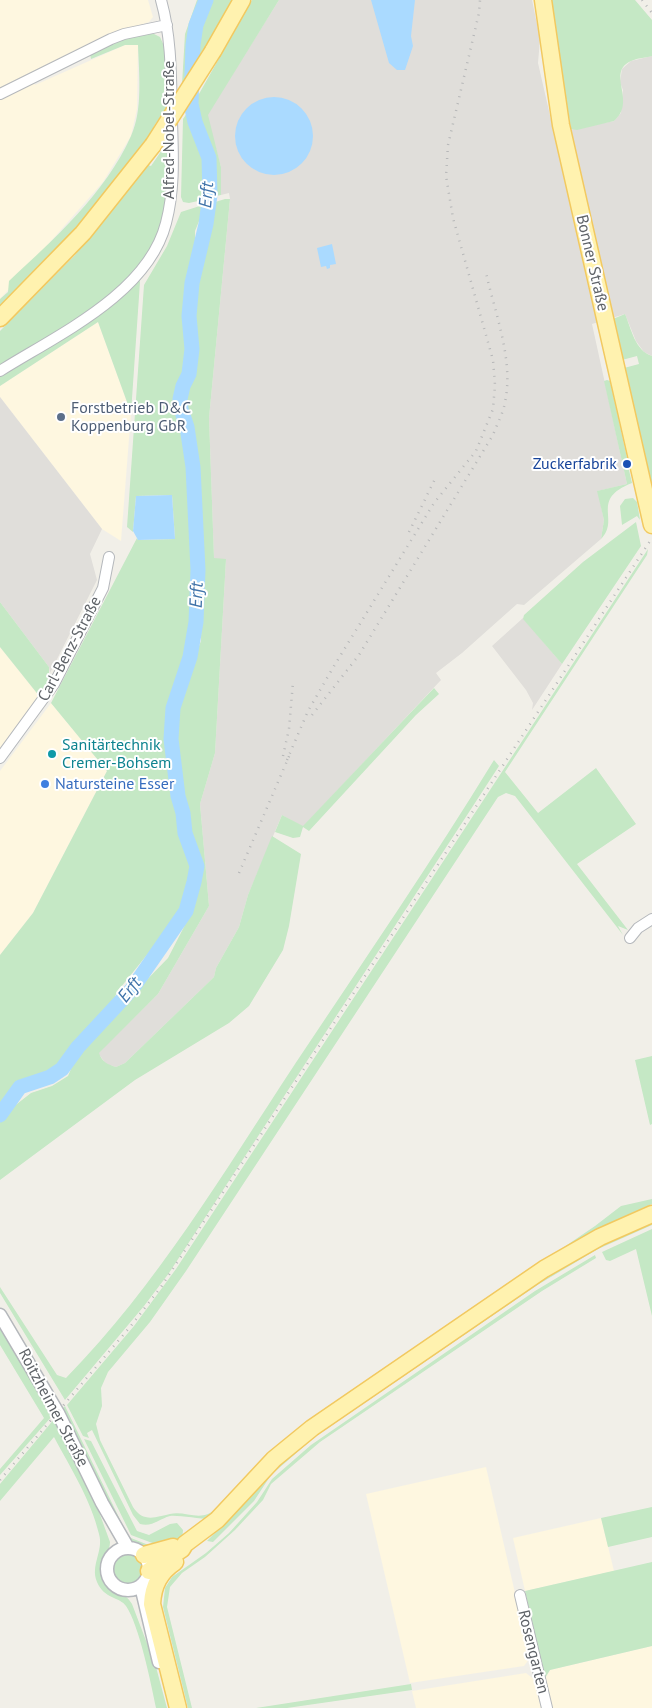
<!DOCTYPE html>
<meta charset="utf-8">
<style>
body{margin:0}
canvas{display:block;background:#f1efe8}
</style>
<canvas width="652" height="1708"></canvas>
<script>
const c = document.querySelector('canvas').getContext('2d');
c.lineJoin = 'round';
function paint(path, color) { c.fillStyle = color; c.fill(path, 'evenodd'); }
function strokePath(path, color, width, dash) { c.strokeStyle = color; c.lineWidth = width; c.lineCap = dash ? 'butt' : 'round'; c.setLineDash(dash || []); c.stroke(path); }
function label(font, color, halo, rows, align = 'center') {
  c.font = font + ' "PT Sans",sans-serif'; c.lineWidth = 4; c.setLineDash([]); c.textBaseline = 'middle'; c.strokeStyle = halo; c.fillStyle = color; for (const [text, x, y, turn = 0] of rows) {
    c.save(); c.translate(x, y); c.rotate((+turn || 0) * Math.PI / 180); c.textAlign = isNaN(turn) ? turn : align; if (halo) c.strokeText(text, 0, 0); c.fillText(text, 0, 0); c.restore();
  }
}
paint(new Path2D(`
 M0,0H148L153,17L149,22L131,28L0,89Z
 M125,45H138L137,109L131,136L103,182L0,299V99L34,82L35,85Z
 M98,322L131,413L121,541L102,529L0,397V386Z
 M0,647L40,697L0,750Z
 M51,703L107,771L33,913L0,955V771Z
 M486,1467L530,1658L524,1666L410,1683L366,1494Z
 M601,1518L614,1571L525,1591L513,1538Z
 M652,1646V1708H552L545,1678L550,1670Z
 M526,1673L535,1680L541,1708H416L412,1691Z`), '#fef7e0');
paint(new Path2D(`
 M279,0H532L540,39L538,63L554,133L614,121L621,113L623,90L620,82L622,69L631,61L652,56V356L644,352L636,341L625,314L592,324L627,484L598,491L604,520L601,539L524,605L517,604L462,653L436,673L441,680L303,827L282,815L248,895L239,927L216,968L214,977L125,1063L116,1067L106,1064L98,1053L158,994L209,906L200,804L215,753L226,559H214L209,418L230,199L229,193L221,195V167L207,115Z
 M0,397L102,529L90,554L97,580L50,673L49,667L0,602Z
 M523,618L562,664L532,710L533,703L526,690L492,646Z`), '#e0deda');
paint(new Path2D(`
 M197,0H202L190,35L191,70L182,84L185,34Z
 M208,0H235L194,64L195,39Z
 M252,0H279L208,115L221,167V195L212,197C213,180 214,163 208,146C204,131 194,118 195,101Z
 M550,0H635L652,20V56C645,58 636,58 629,62C607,74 637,102 614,121L577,130L571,129Z
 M152,33L160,37L166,50L167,107L154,126L156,128L84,222L0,309V299L8,292L9,281C54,239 105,194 131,136C143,110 139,74 138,45H125L91,59L90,54L123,39Z
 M189,110C191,124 199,134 203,147C209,164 208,181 207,199L189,203L183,202L181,197L183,119Z
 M164,147L168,149C168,179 168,212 155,240C129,297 52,333 0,366V331L75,255L148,165L151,166Z
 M225,199H230L209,418L214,558L226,559L215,753L200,804L209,906L158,994L99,1053C102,1062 107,1064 116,1067L125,1063L214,977L216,968L239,927L248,895L272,836L301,854L289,926L283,950L249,1006L229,1023L135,1080L0,1180V1120L4,1114L31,1093L52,1086L68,1076L79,1050L168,958L186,923L196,895L199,859L188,831L187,810L178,785L173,739L175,714L183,686L201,641L202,577L195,494L196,466L185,395L195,367L196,349L193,298L212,214V203Z
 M206,204L195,231V247L186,289L184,314L187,349L185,368L177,396V412L182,428L189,469L193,574L192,600L195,626L174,690L169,716L168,736L174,795L193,867L186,904L171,931L150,951L117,992L112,1004L79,1039L57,1069L53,1073L14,1084L0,1109V955L33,913L107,771L51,703L137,538L138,540L175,539L172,495L136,496L133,532L127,527L144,285L167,246L181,212Z
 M139,280L140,282L131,413L98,322L0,386V376L56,341Z
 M625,314C631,328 635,351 652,356V491L624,368L639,364L637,356L622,360L613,319Z
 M607,380L610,381L628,462L625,463L626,466H628L632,483C589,500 621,519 601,539L604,520L597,491L627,484L604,381Z
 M633,498L637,502L640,520L637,516L622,525L620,506L625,499Z
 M636,522L641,546L562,664L523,619L524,615L583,562Z
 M648,549L647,555L505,772L538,813L596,768L636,824L577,864L628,930L618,926L623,935L515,796L506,793L498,797L186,1271L150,1322L108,1372L101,1388L102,1406L96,1424L100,1440L133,1507C143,1523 156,1517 170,1514C183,1511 196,1519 208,1514C228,1505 250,1473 265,1457C278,1444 292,1433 307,1422L595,1226L621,1206L652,1199V1204L623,1217L317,1418L210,1519C199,1519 178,1515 170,1516C159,1519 153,1527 140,1524L133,1515L92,1430L87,1433L89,1438L83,1436L67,1405L134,1326L176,1269Z
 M0,602L49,667V679L40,697L0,647Z
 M434,688L439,694L416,715L309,831L303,827L300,837L293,838L275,832L282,815L303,826Z
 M494,760L499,766L169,1273L144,1306L65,1400L0,1293V1287L57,1375L66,1378C157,1285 224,1172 295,1064C362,963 431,863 494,760Z
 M652,1056V1124L650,1125L635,1060Z
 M652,1219V1225L598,1249L539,1284L316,1436L271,1475L254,1501L213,1542L207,1541L247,1500L283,1457L550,1271Z
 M652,1229V1316L636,1249L610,1261L606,1260L602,1252Z
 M595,1255L596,1258L542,1291L320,1442L271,1484L263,1500L235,1530L205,1557L182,1573L170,1587L167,1607L192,1708H188L163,1607L165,1588L172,1577L206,1553L229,1533L257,1502L272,1479L311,1445L535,1291Z
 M0,1329L53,1415L0,1475V1469L44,1418L0,1345Z
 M65,1406L127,1534L131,1538L151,1546L147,1550L126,1538L62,1409Z
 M55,1418L95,1501L110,1542C110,1552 102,1559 102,1569C102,1591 124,1589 132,1604L156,1667L167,1708H156C151,1683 139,1625 126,1606C120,1597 104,1599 97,1582C90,1565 104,1551 99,1534C91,1500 70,1467 54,1437L0,1501V1484Z
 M84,1439L91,1441L137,1531L149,1535L170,1524L177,1523L183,1530L182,1541L155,1544L131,1535Z
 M652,1507V1537L608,1547L601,1518Z
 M112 1569a16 16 0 1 1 32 0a16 16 0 1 1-32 0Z
 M652,1562V1646L550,1670L545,1678L525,1591Z
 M411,1684L412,1690L287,1708H256Z`), '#c5e8c5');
paint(new Path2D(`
 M371,0H415L411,36L413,46L405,70H397L389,63Z
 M235 136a39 39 0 1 1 78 0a39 39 0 1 1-78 0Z
 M332,244L336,264L330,265V268L327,269L326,266L321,267L317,248Z
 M172,495L175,539L138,540L133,531L136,496Z`), '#aadaff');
strokePath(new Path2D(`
 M0,1115L20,1087L50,1077L62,1069L78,1047L132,989L186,911L194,882L197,866L185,833L183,813L178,796L171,739L173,708L190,657L196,622L198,570L193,467L187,427L181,409L180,399L183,386L189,374L192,349L189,316L192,283L206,224L210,195L209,158L195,122L191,104L193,45L196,25L206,0`), '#aadaff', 15);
const minor = new Path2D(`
 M0,94L111,39L124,34L167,25
 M0,371C57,335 148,294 166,223C175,189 173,155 172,121C171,80 172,39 161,0
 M0,758L54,684L103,588L109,557
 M630,938L638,928L652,919
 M520,1595L547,1708`);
const tertiary = new Path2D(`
 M0,1315L58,1413L102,1503L128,1548
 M107 1569a21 21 0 1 1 42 0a21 21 0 1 1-42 0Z
 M141,1586L159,1662`);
const primary = new Path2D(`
 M543,0L561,125L652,525
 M213,51L242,0
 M0,318L83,233L153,145
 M144,1555L173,1547
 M175,1562C160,1572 153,1585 152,1604L178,1708
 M149,1571L182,1549L185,1544L217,1520L274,1459L312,1428L544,1269L600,1237L652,1214`);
strokePath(minor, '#b5b8bc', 12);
strokePath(tertiary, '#b5b8bc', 15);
strokePath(primary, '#f2c960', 19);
strokePath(minor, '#fff', 10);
strokePath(tertiary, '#fff', 12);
strokePath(primary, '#fff2af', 16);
strokePath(new Path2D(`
 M642,0L652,13
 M409,532L436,477
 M312,715L359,655L493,435C497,424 503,414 505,402C514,361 495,313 486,273
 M283,756L289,729L293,682
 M287,760L308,711L334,666L434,503L476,451L493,409L495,385L493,360L453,218L446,176L448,145L479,13L480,0
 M239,873L290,754
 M0,1480L130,1327L161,1287L652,538`), '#b6b7b8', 2.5, [1, 6]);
const primaryBridge = new Path2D(`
 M153,145L213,51`);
strokePath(primaryBridge, '#f2c960', 19, []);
strokePath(primaryBridge, '#fff2af', 16);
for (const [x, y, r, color] of [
 [61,417,5,"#5c6f8a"],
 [627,464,5,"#1a4fb4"],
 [52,754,5,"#0f9aa8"],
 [45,784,5,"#3f7fe0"]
]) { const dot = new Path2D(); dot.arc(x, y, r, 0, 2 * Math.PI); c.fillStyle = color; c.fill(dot); strokePath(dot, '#fff', 2); }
label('16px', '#5f6368', '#fff', [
 ["Alfred-Nobel-Straße",169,130,-90],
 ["Bonner Straße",592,263,77],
 ["Carl-Benz-Straße",70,649,-62],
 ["Roitzheimer Straße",53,1408,62],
 ["Rosengarten",533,1652,76]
]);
label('16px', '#4e5e75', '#fff', [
 ["Forstbetrieb D&C",71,408],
 ["Koppenburg GbR",71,426]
], 'left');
label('16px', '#164399', '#fff', [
 ["Zuckerfabrik",617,464]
], 'right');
label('16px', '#0d838f', '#fff', [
 ["Sanitärtechnik",62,745],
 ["Cremer-Bohsem",62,763]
], 'left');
label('16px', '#366cbe', '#fff', [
 ["Natursteine Esser",55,784]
], 'left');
label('italic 18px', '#4174aa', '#fff', [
 ["Erft",207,195,-85],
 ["Erft",197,595,-88],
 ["Erft",130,990,-52]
]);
</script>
